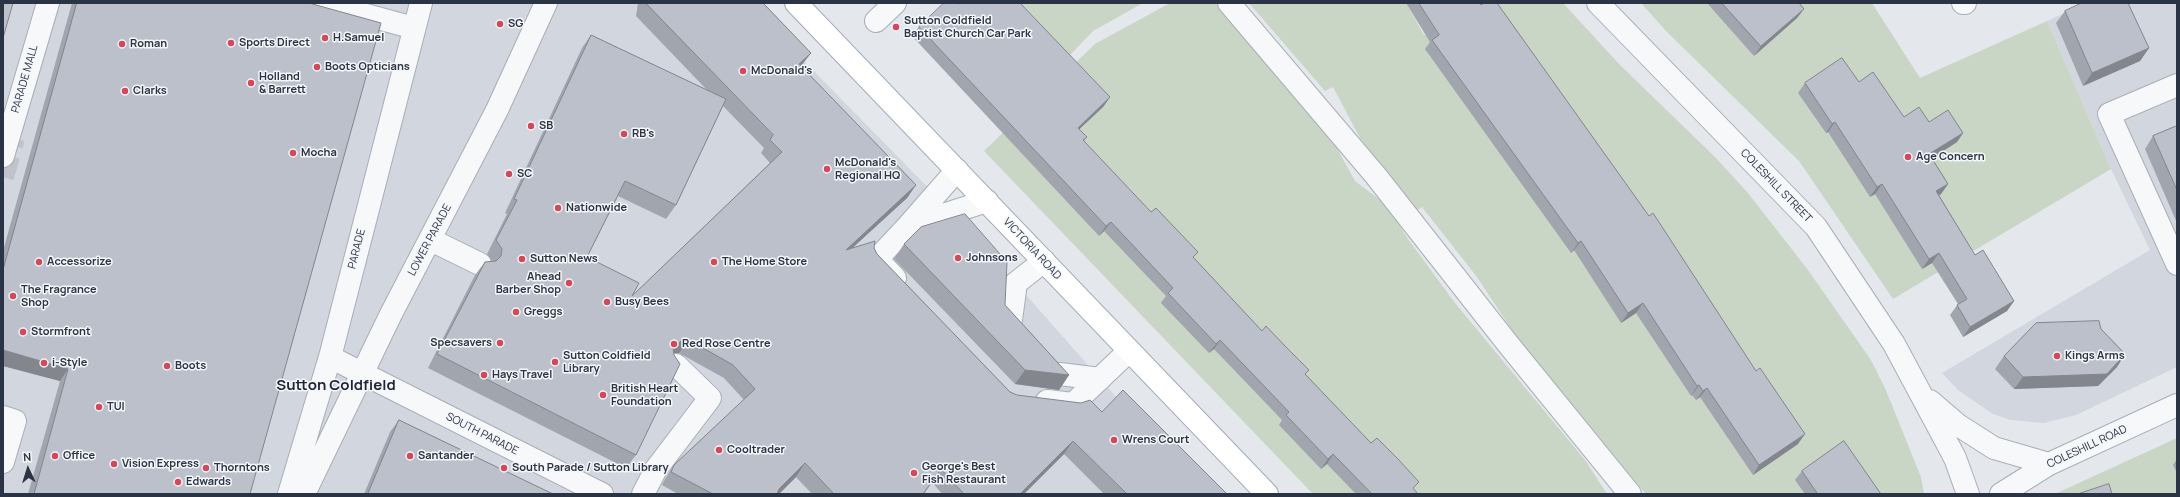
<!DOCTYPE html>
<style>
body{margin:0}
#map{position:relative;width:2180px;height:497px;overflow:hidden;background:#e4e7ec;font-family:Manrope,sans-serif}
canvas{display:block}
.frame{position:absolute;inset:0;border:4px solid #2b3445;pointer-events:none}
.north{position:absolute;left:8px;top:449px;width:40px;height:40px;-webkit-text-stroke:3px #f4f6f9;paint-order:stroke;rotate:356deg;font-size:11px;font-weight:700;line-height:16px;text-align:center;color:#2b3445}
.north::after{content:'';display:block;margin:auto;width:14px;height:18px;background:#2b3445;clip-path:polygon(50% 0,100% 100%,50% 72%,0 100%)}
</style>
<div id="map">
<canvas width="2180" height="497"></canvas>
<div class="frame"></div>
<div class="north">N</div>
</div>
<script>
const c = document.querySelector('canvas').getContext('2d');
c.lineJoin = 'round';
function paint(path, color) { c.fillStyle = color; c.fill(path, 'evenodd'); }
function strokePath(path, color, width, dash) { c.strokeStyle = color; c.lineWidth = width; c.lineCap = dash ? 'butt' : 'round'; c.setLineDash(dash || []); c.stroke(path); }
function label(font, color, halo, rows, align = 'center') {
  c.font = font + ' Manrope,sans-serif'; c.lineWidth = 3; c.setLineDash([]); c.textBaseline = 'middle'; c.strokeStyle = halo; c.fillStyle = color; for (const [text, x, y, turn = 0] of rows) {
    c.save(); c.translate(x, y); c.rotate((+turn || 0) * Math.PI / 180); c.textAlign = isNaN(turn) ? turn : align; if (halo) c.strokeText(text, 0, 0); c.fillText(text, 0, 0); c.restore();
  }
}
paint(new Path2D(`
 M3,3H747L958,218L1118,399L1213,494H3Z
 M2087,3H2177V367L2076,415L2044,423L2011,420L1993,414L1958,390L1942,373L2150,250L2111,169L2047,21Z`), '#d2d6de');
paint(new Path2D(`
 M1003,3H1143L1093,31L1031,96Z
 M1170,3H1217L1254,49L1313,115L1334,143L1355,181L1387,205L1408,239L1455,303L1585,460L1607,494H1313L984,151L1095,44Z
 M1249,3H1406L1424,35L1471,3H1563L1619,64L1715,157L1748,193L1808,270L1871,360L1885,388L1921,477L1924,494H1646L1584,424L1525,350L1477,277L1422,207L1415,212L1360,138L1333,87L1325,91Z
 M1641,3H1872L1920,78L2047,21L2111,169L1893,299L1799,161L1666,31Z
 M2177,438V494H2055Z`), '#c9d6c5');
strokePath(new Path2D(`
 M3,177L14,138`), '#bfc3cb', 22, [22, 11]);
const minor = new Path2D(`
 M322,3L414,28
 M1229,3L1376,176L1508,344L1630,494
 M1598,3L1816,227L1894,344L1955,458L1968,494
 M1963,3H1965
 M876,21L895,3
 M2177,85L2109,114L2177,264
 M3,156L48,3
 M908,226L957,170
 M431,240L480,264
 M895,278L877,259L908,226L987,201
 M1011,320L1016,283L1044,261
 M330,357L602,494
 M1060,374L1100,379
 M1047,401L1073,404L1129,351
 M1930,401L1958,425L1994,448L2049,464
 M3,417L15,421L3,462
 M289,494L330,357L421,3
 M304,494L391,314L497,110L546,3
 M643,494L656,469L710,398L676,365
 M2001,494L2049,464L2177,405`);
const major = new Path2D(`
 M796,3L1267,494`);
strokePath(minor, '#a9aeb7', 24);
strokePath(major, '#a3abb8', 24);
strokePath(minor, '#f7f8fa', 22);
strokePath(major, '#fff', 22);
paint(new Path2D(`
 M72,3H309L250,494H28L60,381L3,366V251Z
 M638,3H763L811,53L801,66L916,185L907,198L853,247L874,248L877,254L1010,392L1017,395L1102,412L1227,494H1104L1064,454L1024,494H942L932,482L924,494H812L796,477L779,494H678L662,485L665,479L674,465L744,400L724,378L679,353H674L636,455L626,468L428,368L475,275L485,262L492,261L487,254L507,214L505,213L582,48L591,35L707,90L636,16ZM723,106L764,148L761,153L770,163L632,296L587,257L618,196L666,219L676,205Z
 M1406,3H1480L1798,444L1753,475L1700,397L1696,400L1692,395L1691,396L1636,313L1621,323L1574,250L1571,253L1425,49L1430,42Z
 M1707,3H1799L1804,9L1797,18L1754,56Z
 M2065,11L2149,48L2140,61L2083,86L2056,23Z
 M919,27L1110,97L1103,107L1079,129L1087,137L1084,141L1262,331L1306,375L1418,494H1356L1327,464L1321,469L1279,425L1282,420L1214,349L1209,353L1161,303L1166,296L1104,231L1099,236L912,36Z
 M1859,82L1904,117L1929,122L1963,133L1957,142L1932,158L1948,184L1941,194L1939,195L1975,255L2014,301L2007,311L1963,337L1950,315L1958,304L1932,263L1922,269L1875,194L1870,197L1828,132L1826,133L1798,93L1805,83Z
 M2177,126V223L2145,149L2153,136Z
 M904,244L1005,305L1069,375L1059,390L1015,384L894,259Z
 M2101,329L2125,354L2117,367L2098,386L2014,389L1995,369L2004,356Z
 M399,420L553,494H364L390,432Z
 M2177,459V473L2173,465Z
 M1802,471L1881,494H1805L1795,480Z`), '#a1a5ae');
paint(new Path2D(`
 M1804,9L1797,18L1754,56L1761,46Z
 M2149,48L2140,61L2083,86L2092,73Z
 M811,53L801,66L799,64Z
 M1110,97L1103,107L1071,137L1078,128Z
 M1835,122L1828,132L1826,133L1832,124Z
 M1963,133L1957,142L1923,164L1929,154Z
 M1882,184L1875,194L1870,197L1877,187Z
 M1948,184L1941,194L1930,201L1936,191Z
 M916,185L907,198L836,263L846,250Z
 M1111,222L1104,231L1099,236L1106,226Z
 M1581,241L1574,250L1571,253L1578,243Z
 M1939,253L1932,263L1922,269L1929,259Z
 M2014,301L2007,311L1963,337L1970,327Z
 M1643,303L1636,313L1621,323L1628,313Z
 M682,340H689L679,353H672L673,348Z
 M1220,340L1214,349L1209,353L1216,344Z
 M3,350L68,369L60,381L3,366Z
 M2125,354L2117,367L2098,386L2014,389L2023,377Z
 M1025,370L1069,375L1059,390L1015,384Z
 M1699,385L1692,395L1691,396L1697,386Z
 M1707,388L1700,397L1696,400L1703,391Z
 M1805,434L1798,444L1753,475L1759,465Z
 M1073,441L1064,454L1024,494H1020Z
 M1333,454L1327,464L1321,469L1328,459Z
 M805,463L796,477L779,494H776L779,489Z`), '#83868d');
const building = new Path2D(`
 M3,3H13L3,38Z
 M77,3H309L381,23L250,494H34L68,369L3,350V270Z
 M646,3H763L811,53L799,64L916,185L846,250L875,241L874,248L877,254L1010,392L1017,395L1081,403L1090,400L1102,412L1123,390L1227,494H1127L1073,441L1020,494H964L941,469L923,494H834L805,463L779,489L777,494H713L671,472L674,465L755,389L733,365L689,340H682L673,348L674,355L680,364L636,455L437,354L485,262L496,261L501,256L502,249L496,240L517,200L514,199L591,35L726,99L676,205L625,181L587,257L639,283L632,296L782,152L770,140L773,135Z
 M944,3H958L960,4L961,3H1020L1110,97L1078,128L1087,137L1083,140L1151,212L1156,208L1198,252L1193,257L1262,331L1266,326L1287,348L1309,370L1305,374L1371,443L1377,438L1398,459L1419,482L1413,488L1418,494H1372L1333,454L1328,459L1286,415L1289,412L1220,340L1216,344L1168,293L1173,288L1111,222L1106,226L919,27Z
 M1419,3H1480L1481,5L1484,3H1497L1649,216L1653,213L1756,371L1760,368L1805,434L1759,465L1707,388L1703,391L1699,385L1697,386L1643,303L1628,313L1581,241L1578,243L1432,40L1439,35Z
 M1722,3H1799L1804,9L1761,46Z
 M2082,3H2128L2149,48L2092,73L2065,11Z
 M1842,58L1859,82L1873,72L1904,117L1919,107L1929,122L1948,110L1963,133L1929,154L1948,184L1936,191L1975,255L1983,250L2014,301L1970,327L1957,305L1967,299L1939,253L1929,259L1882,184L1877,187L1835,122L1832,124L1805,83Z
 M2177,126V190L2153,136Z
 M965,214L1007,262L1005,305L1069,375L1025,370L904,244L921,227Z
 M2099,321L2101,329L2125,354L2107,374L2023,377L2004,356L2036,323Z
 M399,420L553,494H368Z
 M1844,441L1881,494H1815L1817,493L1802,471Z
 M2109,484L2112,494H2078Z`);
paint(building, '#bbc0ca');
strokePath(building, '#83868d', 1);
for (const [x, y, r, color] of [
 [500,24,4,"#d1495b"],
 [896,27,4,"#d1495b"],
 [325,38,4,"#d1495b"],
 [231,43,4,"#d1495b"],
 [122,44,4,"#d1495b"],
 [317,67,4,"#d1495b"],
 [743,71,4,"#d1495b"],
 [251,83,4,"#d1495b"],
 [125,91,4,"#d1495b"],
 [531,126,4,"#d1495b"],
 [624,134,4,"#d1495b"],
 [293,153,4,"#d1495b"],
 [1908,157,4,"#d1495b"],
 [827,169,4,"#d1495b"],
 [509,174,4,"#d1495b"],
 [558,208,4,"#d1495b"],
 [958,258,4,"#d1495b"],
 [522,259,4,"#d1495b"],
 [39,262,4,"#d1495b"],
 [714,262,4,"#d1495b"],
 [569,283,4,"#d1495b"],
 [13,296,4,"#d1495b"],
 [607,302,4,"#d1495b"],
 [516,312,4,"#d1495b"],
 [23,332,4,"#d1495b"],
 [500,343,4,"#d1495b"],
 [674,344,4,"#d1495b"],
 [2057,356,4,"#d1495b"],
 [555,362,4,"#d1495b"],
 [44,363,4,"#d1495b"],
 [167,366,4,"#d1495b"],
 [484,375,4,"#d1495b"],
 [603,395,4,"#d1495b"],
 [99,407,4,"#d1495b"],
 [1114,440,4,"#d1495b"],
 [719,450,4,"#d1495b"],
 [55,456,4,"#d1495b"],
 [410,456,4,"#d1495b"],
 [114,464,4,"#d1495b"],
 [206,468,4,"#d1495b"],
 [504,468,4,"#d1495b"],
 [914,473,4,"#d1495b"],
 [178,482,4,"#d1495b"]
]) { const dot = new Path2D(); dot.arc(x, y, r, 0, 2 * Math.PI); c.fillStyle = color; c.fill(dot); strokePath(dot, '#f4f6f9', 1.5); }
label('bold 11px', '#2b3445', '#f4f6f9', [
 ["Sutton Coldfield",904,21],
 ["Baptist Church Car Park",904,34],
 ["SG",508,24],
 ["H.Samuel",333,38],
 ["Sports Direct",239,43],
 ["Roman",130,44],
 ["Boots Opticians",325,67],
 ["McDonald's",751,71],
 ["Holland",259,77],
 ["& Barrett",259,90],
 ["Clarks",133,91],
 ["SB",539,126],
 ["RB's",632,134],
 ["Mocha",301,153],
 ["Age Concern",1916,157],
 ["McDonald's",835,163],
 ["Regional HQ",835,176],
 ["SC",517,174],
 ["Nationwide",566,208],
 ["Johnsons",966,258],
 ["Sutton News",530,259],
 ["Accessorize",47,262],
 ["The Home Store",722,262],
 ["Ahead",561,277,"right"],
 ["Barber Shop",561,290,"right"],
 ["The Fragrance",21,290],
 ["Shop",21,303],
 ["Busy Bees",615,302],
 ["Greggs",524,312],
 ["Stormfront",31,332],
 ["Specsavers",492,343,"right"],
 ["Red Rose Centre",682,344],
 ["Sutton Coldfield",563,356],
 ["Library",563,369],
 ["Kings Arms",2065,356],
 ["i-Style",52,363],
 ["Boots",175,366],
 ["Hays Travel",492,375],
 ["British Heart",611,389],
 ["Foundation",611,402],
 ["TUI",107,407],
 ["Wrens Court",1122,440],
 ["Cooltrader",727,450],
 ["Office",63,456],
 ["Santander",418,456],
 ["Vision Express",122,464],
 ["George's Best",922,467],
 ["Fish Restaurant",922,480],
 ["Thorntons",214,468],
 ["South Parade / Sutton Library",512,468],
 ["Edwards",186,482]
], 'left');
label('11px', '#2b3445', '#f4f6f9', [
 ["PARADE MALL",25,79,-74],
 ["COLESHILL STREET",1776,186,46],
 ["LOWER PARADE",430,240,-62],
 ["PARADE",357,249,-76],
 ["VICTORIA ROAD",1032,249,47],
 ["SOUTH PARADE",482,434,27],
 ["COLESHILL ROAD",2087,447,-25]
]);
label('bold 15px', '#1d2536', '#f4f6f9', [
 ["Sutton Coldfield",336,386]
]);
</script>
